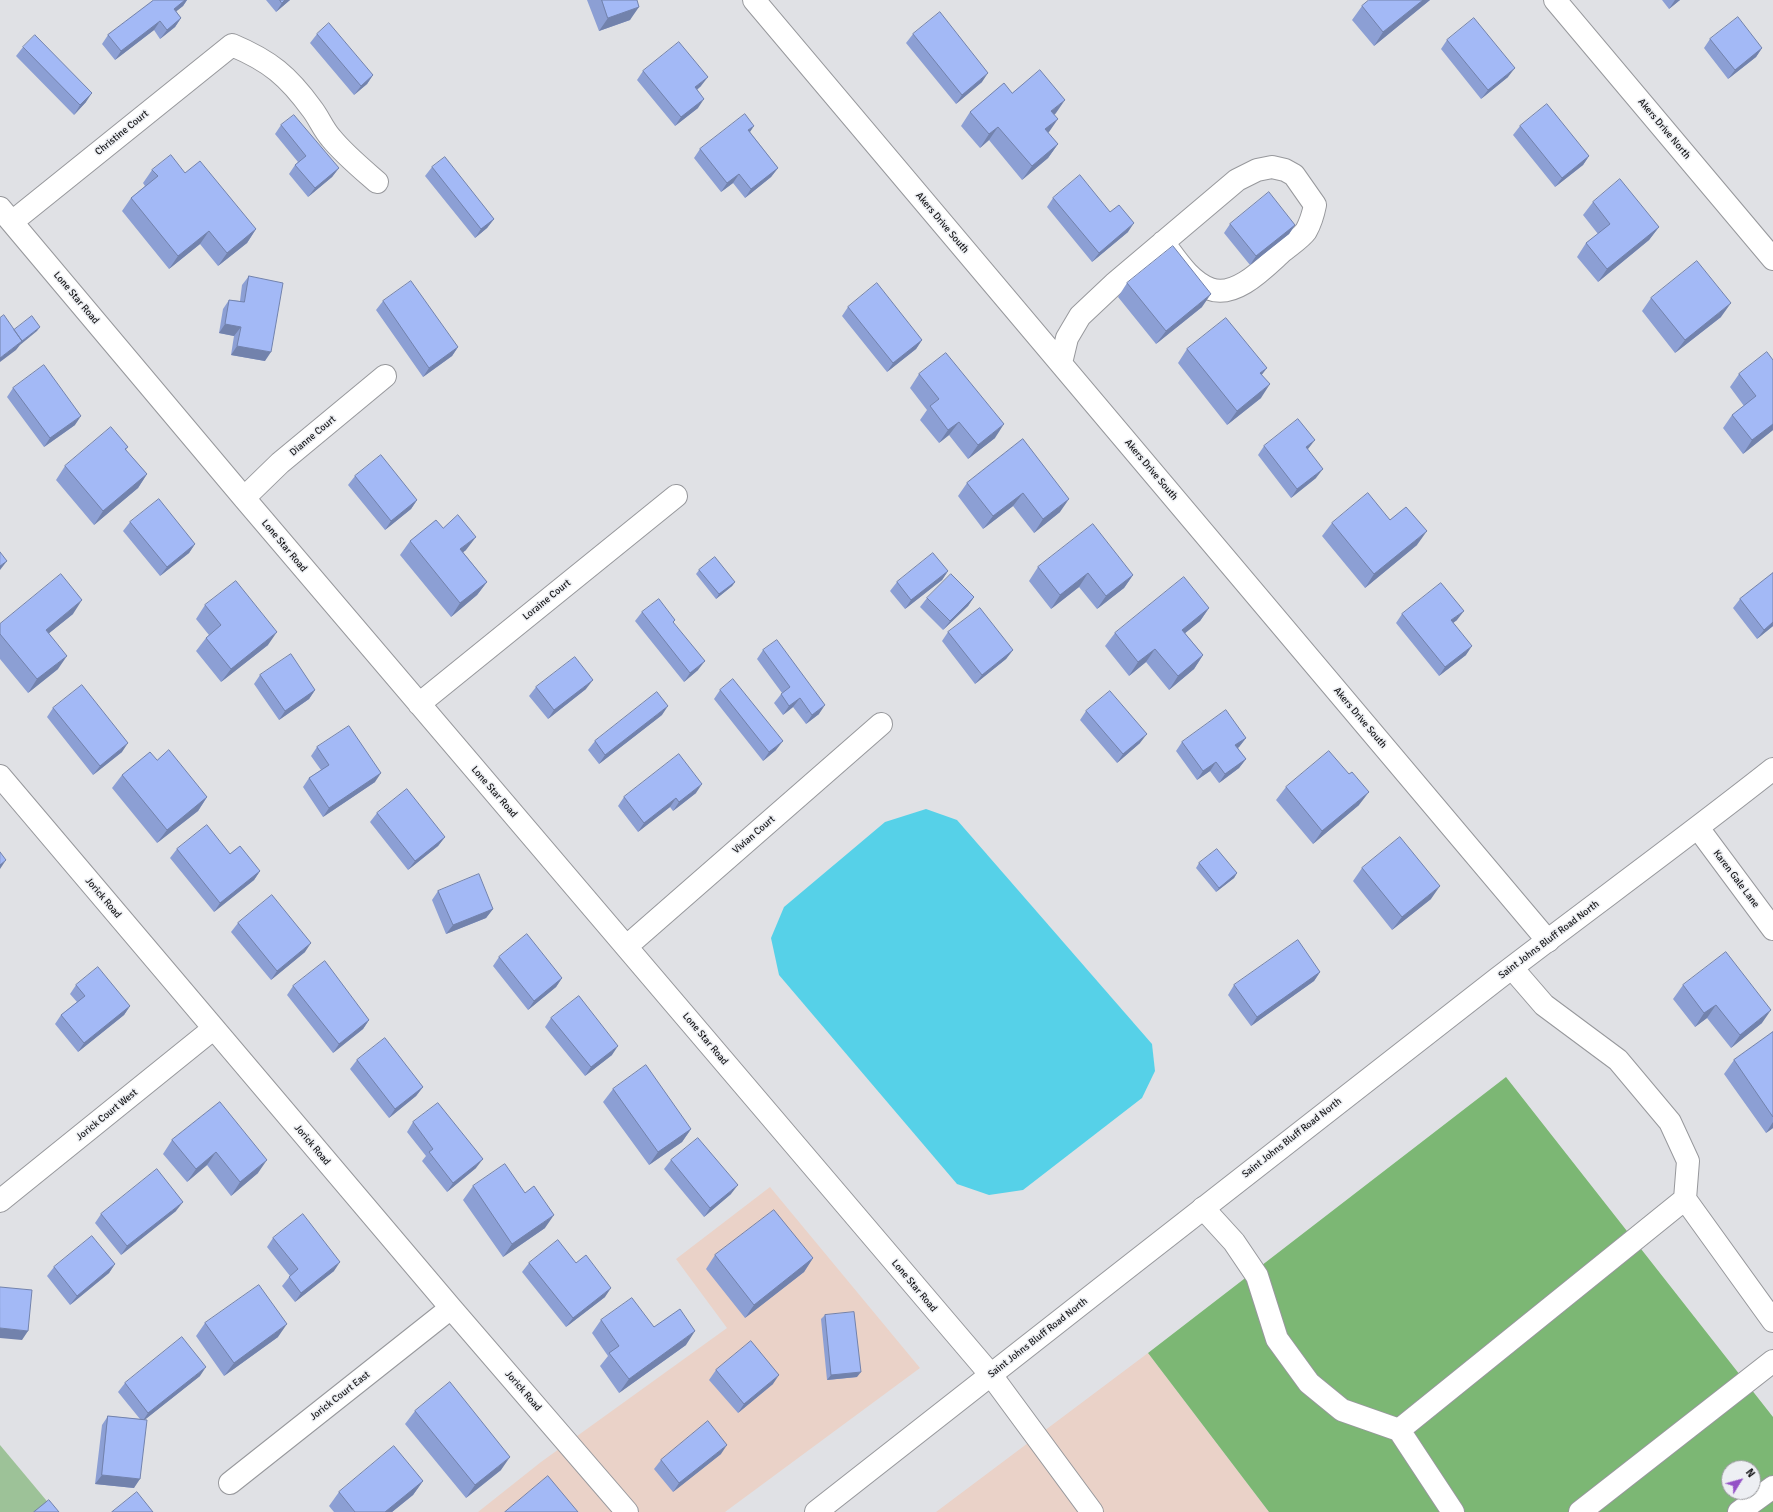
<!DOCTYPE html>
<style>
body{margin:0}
#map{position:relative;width:1773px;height:1512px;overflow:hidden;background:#e0e1e5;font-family:Signika,sans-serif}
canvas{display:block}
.north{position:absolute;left:1721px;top:1460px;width:40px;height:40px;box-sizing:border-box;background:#edeff3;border:1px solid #98999c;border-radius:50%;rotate:53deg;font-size:11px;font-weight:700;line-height:16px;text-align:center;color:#18181a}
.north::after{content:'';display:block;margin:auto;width:14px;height:18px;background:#9452c6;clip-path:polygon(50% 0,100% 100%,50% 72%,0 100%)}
</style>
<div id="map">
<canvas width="1773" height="1512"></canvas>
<div class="north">N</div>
</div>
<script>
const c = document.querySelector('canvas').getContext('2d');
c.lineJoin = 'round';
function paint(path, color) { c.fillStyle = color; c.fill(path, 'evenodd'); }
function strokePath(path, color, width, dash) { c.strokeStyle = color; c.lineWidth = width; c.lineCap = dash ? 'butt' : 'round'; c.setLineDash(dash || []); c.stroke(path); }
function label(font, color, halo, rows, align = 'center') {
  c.font = font + ' Signika,sans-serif'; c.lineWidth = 3; c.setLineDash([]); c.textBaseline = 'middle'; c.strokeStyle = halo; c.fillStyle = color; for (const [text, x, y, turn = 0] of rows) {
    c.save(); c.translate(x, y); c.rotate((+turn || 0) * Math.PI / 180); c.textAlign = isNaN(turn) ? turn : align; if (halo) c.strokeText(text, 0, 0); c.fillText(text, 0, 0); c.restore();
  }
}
paint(new Path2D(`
 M770,1187L920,1368L725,1512H478L541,1462L727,1328L676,1259Z
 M1148,1353L1269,1512H936Z`), '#ead2c8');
paint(new Path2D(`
 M0,1445L56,1512H0Z`), '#9dc298');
paint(new Path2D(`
 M1506,1077L1773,1417V1512H1269L1148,1353ZM1729,1468H1753V1492H1729Z`), '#7cb774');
paint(new Path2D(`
 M926,809L957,820L1152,1044L1155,1071L1142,1098L1023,1190L989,1195L957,1184L779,975L771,938L784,907L885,822Z`), '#56d1e8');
const minor = new Path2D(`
 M754,0L1548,941
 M1555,0L1773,259
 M0,208L244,498L991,1375L1092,1512
 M12,222L232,45C270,61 288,76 312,109C319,118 323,129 331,138C344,154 361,168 377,182
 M1061,363L1067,338L1080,316L1114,284L1237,180L1257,170L1272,167L1285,170L1294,175L1315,205C1313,215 1311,222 1306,231C1301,238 1290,245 1283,251C1266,266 1236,299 1210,289C1189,281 1176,259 1163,242
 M244,498L280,463L385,376
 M419,704L676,496
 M0,776L451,1308L627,1512
 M1698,828L1773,929
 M627,946L881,724
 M1685,1199L1773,1321
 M0,1201L213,1029
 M1203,1208L1234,1242L1257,1276L1277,1339L1309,1383L1342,1410L1399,1430L1453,1512
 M1399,1430L1685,1199L1688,1161L1670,1122L1618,1060L1544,1005L1512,968
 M230,1483L451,1308
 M1580,1512L1773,1361
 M1739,1512L1773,1487`);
const major = new Path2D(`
 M816,1512C1043,1334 1269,1156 1497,979C1588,909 1682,841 1773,769`);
strokePath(minor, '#97989c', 24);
strokePath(major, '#97989c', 24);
strokePath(minor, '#fff', 22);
strokePath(major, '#fff', 22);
paint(new Path2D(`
 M154,0H187L183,6L176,11L181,18L175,27L160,39L154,30L115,60L102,44L108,35Z
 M266,0H290L276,12Z
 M587,0H637L630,20L599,31Z
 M1430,0L1374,46L1352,20L1362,6Z
 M1662,0H1680L1669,9Z
 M317,34L373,75L367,84L354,95L310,43Z
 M913,34L982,82L956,104L906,43Z
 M1710,39L1762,48L1756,57L1728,79L1704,48Z
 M1447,40L1508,77L1481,99L1441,49Z
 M23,47L86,102L74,115L16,56Z
 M643,71L701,86L697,90L698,108L675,126L637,80Z
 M1012,93L1056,113L1054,115L1048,133L1058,144L1048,158L1022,180L989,140L980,148L961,126L970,112Z
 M281,125L339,168L332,177L308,197L289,174L295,165L298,162L275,134Z
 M1520,126L1589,156L1583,165L1555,187L1513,135Z
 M750,132L778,168L771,177L745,198L733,183L721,192L694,158L700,149Z
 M432,167L494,219L487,228L475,238L425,176Z
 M152,170L185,173L256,229L247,243L218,266L200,244L169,269L122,211L131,198L145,186L143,183Z
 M1053,198L1128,232L1092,262L1047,207Z
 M1593,202L1659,227L1649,240L1598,282L1577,257L1586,243L1598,234L1583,215Z
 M1230,224L1295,225L1289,234L1250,265L1224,233Z
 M249,276L265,361L231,355L234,336L219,333L223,309L229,300L240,301L242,285Z
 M1127,283L1202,307L1156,344L1118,297Z
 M1651,298L1721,317L1675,353L1642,311Z
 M383,301L458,347L452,356L423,377L376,310Z
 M848,307L922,340L916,349L887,372L842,316Z
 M1187,349L1262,375L1261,398L1227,425L1178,363Z
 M1773,360V430L1743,454L1723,428L1732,415L1744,406L1730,387L1739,374Z
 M919,374L995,438L968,459L949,435L939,443L920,420L927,410L910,388Z
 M13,388L75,425L44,447L7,397Z
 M1023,439L1060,512L1034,533L1013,506L983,529L958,496L967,483Z
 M1264,446L1308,450L1316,478L1291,498L1258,455Z
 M128,447L126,450L147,474L138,488L94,525L56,480L65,466Z
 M355,476L417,500L411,509L385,530L348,485Z
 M1390,520L1417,545L1365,588L1322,536L1332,523Z
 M130,522L195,544L189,553L160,576L123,531Z
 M443,528L466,550L463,552L487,582L477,595L451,617L400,555L410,541Z
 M1038,567L1133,575L1124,588L1097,609L1079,587L1051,609L1029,581Z
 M699,570L735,582L732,586L716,599L696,574Z
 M948,571L942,580L905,609L890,591L897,582Z
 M1773,573V626L1757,639L1733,608L1740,599Z
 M974,597L968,606L943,630L920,607L927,598Z
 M205,605L268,645L221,682L196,651L206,638L209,635L196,619Z
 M1209,608L1200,621L1185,633L1203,655L1194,669L1169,690L1146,662L1129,676L1105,646L1115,633Z
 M642,612L698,670L684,682L635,621Z
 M73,614L49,633L58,669L28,693L0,659V624Z
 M1402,614L1457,620L1453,623L1466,655L1439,676L1396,623Z
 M948,632L1013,650L1006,659L975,684L942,641Z
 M763,650L819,714L806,724L793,707L783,715L774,703L782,693L757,659Z
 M260,675L315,690L309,699L279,720L254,684Z
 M536,687L586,689L548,719L529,696Z
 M720,690L776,750L763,761L714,699Z
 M53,708L122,752L93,775L47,717Z
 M1086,711L1140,743L1117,763L1080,720Z
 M662,715L599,764L588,750L595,741Z
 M1246,738L1239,747L1238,748L1246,759L1239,768L1219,783L1210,771L1197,780L1176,751L1182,742Z
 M317,747L375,782L323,817L303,787L309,778L321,770L311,756Z
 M122,775L207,797L198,811L157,843L112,788Z
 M1286,787L1359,805L1313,844L1276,800Z
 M696,793L673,811L670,807L638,832L618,806L624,797Z
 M377,813L445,837L438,846L408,870L370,822Z
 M177,849L230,854L260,871L254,880L214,912L170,858Z
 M1199,863L1237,873L1234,878L1216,892L1196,868Z
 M1362,868L1431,899L1392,930L1353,881Z
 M438,891L493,909L486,918L446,934L432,900Z
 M238,923L305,952L271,980L231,932Z
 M499,957L562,978L556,987L528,1010L493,966Z
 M1320,972L1314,981L1251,1026L1228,995L1234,985Z
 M76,985L130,1006L124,1015L78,1052L55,1024L61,1015L77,1002L70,994Z
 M1683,985L1762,1023L1731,1048L1707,1018L1695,1027L1673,999Z
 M293,986L369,1020L363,1029L333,1053L287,995Z
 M551,1018L612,1055L585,1076L545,1027Z
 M1773,1032V1128L1766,1133L1724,1074L1734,1060Z
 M357,1060L423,1087L416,1096L389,1118L350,1069Z
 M613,1089L691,1129L682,1142L649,1165L603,1102Z
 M220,1102L258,1173L231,1196L207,1165L187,1182L163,1154L172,1140Z
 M413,1122L476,1168L447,1192L422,1161L426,1156L407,1132Z
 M671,1160L731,1194L704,1217L664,1169Z
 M473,1186L525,1193L545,1228L503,1257L463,1200Z
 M176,1211L121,1255L95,1223L101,1214Z
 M273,1238L334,1271L295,1302L282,1286L290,1276L267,1247Z
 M715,1255L813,1258L804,1272L745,1318L706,1269Z
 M529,1263H576L605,1297L566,1327L522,1272Z
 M115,1264L109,1273L70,1305L47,1276L54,1267Z
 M825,1315L857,1377L827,1380L821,1319Z
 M601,1320L654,1327L686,1345L619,1393L600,1366L608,1356L592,1333Z
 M205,1323L278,1337L224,1376L196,1336Z
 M716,1370L773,1384L738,1413L709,1380Z
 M200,1376L144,1420L134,1488L95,1484L102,1425L108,1416L140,1419L118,1392L125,1383Z
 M415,1411L501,1470L466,1498L405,1424Z
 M721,1454L673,1492L654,1469L661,1460Z
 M423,1481L413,1495L392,1512H334L329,1506L339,1492Z`), '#8c9fd4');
paint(new Path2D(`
 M185,0H187L183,6L168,18L174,9Z
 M285,0H290L276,12L282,3Z
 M1423,0H1430L1374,46L1383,32Z
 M1675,0H1680L1669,9Z
 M639,7L630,20L599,31L608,18Z
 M181,18L175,27L160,39L167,30Z
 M160,21L154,30L115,60L121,51Z
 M1762,48L1756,57L1728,79L1735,70Z
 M1515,68L1508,77L1481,99L1488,90Z
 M988,73L982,82L956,104L962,95Z
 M373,75L367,84L354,95L361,86Z
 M708,77L701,86L689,96L695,87Z
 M92,93L86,102L74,115L80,105Z
 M704,99L698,108L675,126L681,117Z
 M1065,100L1056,113L1042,125L1051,111Z
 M1058,119L1049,132L1036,143L1045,129Z
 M754,126L748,135V130Z
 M998,127L989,140L980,148L989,134Z
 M1058,144L1048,158L1022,180L1032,166Z
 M1589,156L1583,165L1555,187L1562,178Z
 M339,168L332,177L308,197L315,188Z
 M778,168L771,177L745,198L751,189Z
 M739,174L733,183L721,192L727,183Z
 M494,219L487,228L475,238L481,229Z
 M1134,223L1128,232L1092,262L1099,253Z
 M1295,225L1289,234L1250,265L1256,256Z
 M1659,227L1649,240L1598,282L1607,269Z
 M256,229L247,243L218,266L227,253Z
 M209,231L200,244L169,269L178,256Z
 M1211,294L1202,307L1156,344L1166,331Z
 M1731,303L1721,317L1675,353L1685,340Z
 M225,324L241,327L234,336L219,333Z
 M40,327L37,331L20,345L16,350L0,362V358Z
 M922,340L916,349L887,372L893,363Z
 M237,346L271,352L265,361L231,355Z
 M458,347L452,356L423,377L429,368Z
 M1267,368L1257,381L1260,373Z
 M1270,384L1261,398L1227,425L1237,411Z
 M81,416L75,425L44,447L50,438Z
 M959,422L949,435L939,443L948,430Z
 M1004,424L995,438L968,459L978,445Z
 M1773,424V430L1743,454L1752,440Z
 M1315,440L1308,449L1299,456L1306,447Z
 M1323,469L1316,478L1291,498L1297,489Z
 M147,474L138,488L94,525L103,511Z
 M1023,493L1013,506L983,529L993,516Z
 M1069,499L1060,512L1034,533L1043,519Z
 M417,500L411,509L385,530L391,521Z
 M1427,531L1417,545L1365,588L1374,574Z
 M476,537L466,550L451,562L460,549Z
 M195,544L189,553L160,576L167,567Z
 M7,561L0,570V566Z
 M948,571L942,580L905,609L911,600Z
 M1088,573L1079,587L1051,609L1060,595Z
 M1133,575L1124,588L1097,609L1106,596Z
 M487,582L477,595L451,617L460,603Z
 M735,582L732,586L716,599L719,594Z
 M974,597L968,606L943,630L950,621Z
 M82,600L73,614L37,643L46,630Z
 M1209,608L1200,621L1173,643L1182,630Z
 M1464,611L1457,620L1445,629L1451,620Z
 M1773,622V626L1757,639L1764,630Z
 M277,632L268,645L221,682L231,669Z
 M1472,646L1466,655L1439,676L1445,667Z
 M1155,649L1146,662L1129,676L1138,662Z
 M1013,650L1006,659L975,684L982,675Z
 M1203,655L1194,669L1169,690L1178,676Z
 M67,656L58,669L28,693L37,679Z
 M705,661L698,670L684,682L690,673Z
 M593,680L586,689L548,719L554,710Z
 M315,690L309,699L279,720L285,711Z
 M800,698L793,707L783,715L789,706Z
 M825,705L819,714L806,724L812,715Z
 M668,706L662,715L599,764L605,755Z
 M1147,734L1140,743L1117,763L1123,754Z
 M1246,738L1239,747L1229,754L1235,745Z
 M783,741L776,750L763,761L769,752Z
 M128,743L122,752L93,775L100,766Z
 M1246,759L1239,768L1219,783L1225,774Z
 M1216,762L1210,771L1197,780L1203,771Z
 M381,773L375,782L323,817L329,808Z
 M702,784L696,793L673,811L679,802Z
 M1369,792L1359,805L1313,844L1322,831Z
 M207,797L198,811L157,843L167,830Z
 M676,798L670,807L638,832L644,823Z
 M445,837L438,846L408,870L415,861Z
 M6,860L0,869V865Z
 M260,871L254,880L214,912L220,903Z
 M1237,873L1234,878L1216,892L1219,888Z
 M1440,886L1431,899L1392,930L1402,917Z
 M493,909L486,918L446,934L453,925Z
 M311,943L305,952L271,980L277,971Z
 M1320,972L1314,981L1251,1026L1257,1017Z
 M562,978L556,987L528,1010L534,1001Z
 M1716,1005L1707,1018L1695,1027L1704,1013Z
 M130,1006L124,1015L78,1052L84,1043Z
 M1771,1010L1762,1023L1731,1048L1740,1035Z
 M369,1020L363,1029L333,1053L339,1044Z
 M618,1046L612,1055L585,1076L591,1067Z
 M423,1087L416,1096L389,1118L395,1109Z
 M1773,1122V1128L1766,1133Z
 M691,1129L682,1142L649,1165L658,1152Z
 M216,1152L207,1165L187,1182L196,1169Z
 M483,1159L476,1168L447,1192L453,1183Z
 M267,1160L258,1173L231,1196L240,1182Z
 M738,1185L731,1194L704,1217L710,1208Z
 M183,1202L176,1211L121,1255L127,1246Z
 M554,1215L545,1228L503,1257L512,1244Z
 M813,1258L804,1272L745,1318L754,1305Z
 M340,1262L334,1271L295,1302L301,1293Z
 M115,1264L109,1273L70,1305L77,1296Z
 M611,1288L605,1297L566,1327L573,1318Z
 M287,1324L278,1337L224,1376L234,1363Z
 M0,1328L28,1331L22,1340L0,1338Z
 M695,1331L686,1345L619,1393L629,1379Z
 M206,1367L200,1376L142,1422L148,1413Z
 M861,1372L857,1377L827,1380L831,1375Z
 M779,1375L773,1384L738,1413L744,1404Z
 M727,1445L721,1454L673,1492L679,1483Z
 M510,1457L501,1470L466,1498L475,1485Z
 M102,1475L140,1479L134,1488L95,1484Z
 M423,1481L413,1495L392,1512H385Z`), '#7282ac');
const building = new Path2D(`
 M154,0H185L174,9L181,18L167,30L160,21L121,51L108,35Z
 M280,0H285L282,3Z
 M602,0H637L639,7L608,18Z
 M1369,0H1423L1383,32L1362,6Z
 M940,12L988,73L962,95L913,34Z
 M1738,17L1762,48L1735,70L1710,39Z
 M1474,18L1515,68L1488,90L1447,40Z
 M329,23L373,75L361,86L317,34Z
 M35,35L92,93L80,105L23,47Z
 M679,42L708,77L695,87L704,99L681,117L643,71Z
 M1040,70L1065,100L1051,111L1058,119L1045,129L1058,144L1032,166L998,127L989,134L970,112L1004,83L1012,93Z
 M1547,104L1589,156L1562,178L1520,126Z
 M745,114L754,126L748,130L778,168L751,189L739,174L727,183L700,149Z
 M294,115L339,168L315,188L295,165L306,156L281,125Z
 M171,155L185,173L200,161L256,229L227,253L209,231L178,256L131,198L158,176L152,170Z
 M445,157L494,219L481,229L432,167Z
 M1080,175L1110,212L1119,205L1134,223L1099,253L1053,198Z
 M1620,179L1659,227L1607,269L1586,243L1610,224L1593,202Z
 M1269,192L1295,225L1256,256L1230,224Z
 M1173,246L1211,294L1166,331L1127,283Z
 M1697,261L1731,303L1685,340L1651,298Z
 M249,276L283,283L271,352L237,346L241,327L225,324L229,300L244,302Z
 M411,281L458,347L429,368L383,301Z
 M877,283L922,340L893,363L848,307Z
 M4,315L22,341L0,358V318Z
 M32,316L40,327L22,341L14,330Z
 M1226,318L1267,368L1260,373L1270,384L1237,411L1187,349Z
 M1767,352L1773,360V424L1752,440L1732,415L1756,396L1739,374Z
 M946,353L1004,424L978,445L959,422L948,430L930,406L939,399L919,374Z
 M44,365L81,416L50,438L13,388Z
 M1298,419L1315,440L1306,447L1323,469L1297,489L1264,446Z
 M111,427L128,447L125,449L147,474L103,511L65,466Z
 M1023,439L1069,499L1043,519L1023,493L993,516L967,483Z
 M381,455L417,500L391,521L355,476Z
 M1368,493L1390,520L1406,507L1427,531L1374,574L1332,523Z
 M159,499L195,544L167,567L130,522Z
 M458,515L476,537L460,549L487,582L460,603L410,541L436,520L443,528Z
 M1093,524L1133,575L1106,596L1088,573L1060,595L1038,567Z
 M0,552L7,561L0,566Z
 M933,553L948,571L911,600L897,582Z
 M715,557L735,582L719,594L699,570Z
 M1773,573V622L1764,630L1740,599Z
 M61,574L82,600L46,630L67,656L37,679L0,634V624Z
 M951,574L974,597L950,621L927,598Z
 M1184,577L1209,608L1182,630L1203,655L1178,676L1155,649L1138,662L1115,633Z
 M236,581L277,632L231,669L206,638L221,625L205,605Z
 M1441,583L1464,611L1451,620L1472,646L1445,667L1402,614Z
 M659,599L675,620L673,622L705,661L690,673L642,612Z
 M980,608L1013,650L982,675L948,632Z
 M777,640L825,705L812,715L800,698L789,706L781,694L790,687L763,650Z
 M291,654L315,690L285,711L260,675Z
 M575,657L593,680L554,710L536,687Z
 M733,679L783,741L769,752L720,690Z
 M82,685L128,743L100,766L53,708Z
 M1110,691L1147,734L1123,754L1086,711Z
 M657,692L668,706L605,755L595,741Z
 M1226,710L1246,738L1235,745L1246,759L1225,774L1216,762L1203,771L1182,742Z
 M349,726L381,773L329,808L309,778L329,765L317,747Z
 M169,750L207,797L167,830L122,775L150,752L157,760Z
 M1329,751L1349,774L1352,772L1369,792L1322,831L1286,787Z
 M679,754L702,784L679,802L676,798L644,823L624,797Z
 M407,789L445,837L415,861L377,813Z
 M207,825L230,854L240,846L260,871L220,903L177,849Z
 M1400,837L1440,886L1402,917L1362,868Z
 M1217,849L1237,873L1219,888L1199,863Z
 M0,852L6,860L0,865Z
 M479,874L493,909L453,925L438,891Z
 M272,895L311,943L277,971L238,923Z
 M527,934L562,978L534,1001L499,957Z
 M1298,940L1320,972L1257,1017L1234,985Z
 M1726,952L1771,1010L1740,1035L1716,1005L1704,1013L1683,985Z
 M325,961L369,1020L339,1044L293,986Z
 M98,967L130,1006L84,1043L61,1015L85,996L76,985Z
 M579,996L618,1046L591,1067L551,1018Z
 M1773,1032V1117L1734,1060Z
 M385,1038L423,1087L395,1109L357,1060Z
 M646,1065L691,1129L658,1152L613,1089Z
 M220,1102L267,1160L240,1182L216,1152L196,1169L172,1140Z
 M438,1103L483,1159L453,1183L429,1152L433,1149L413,1122Z
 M698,1138L738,1185L710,1208L671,1160Z
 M505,1164L525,1193L534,1186L554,1215L512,1244L473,1186Z
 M157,1169L183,1202L127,1246L101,1214Z
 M774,1210L813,1258L754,1305L715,1255Z
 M303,1214L340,1262L301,1293L289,1277L298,1269L273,1238Z
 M92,1236L115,1264L77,1296L54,1267Z
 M558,1240L576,1263L586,1255L611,1288L573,1318L529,1263Z
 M259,1285L287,1324L234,1363L205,1323Z
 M0,1287L32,1290L28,1331L0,1328Z
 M632,1298L654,1327L680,1309L695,1331L629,1379L609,1353L619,1346L601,1320Z
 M854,1312L861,1372L831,1375L825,1315Z
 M182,1337L206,1367L148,1413L125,1383Z
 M751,1341L779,1375L744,1404L716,1370Z
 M450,1382L510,1457L475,1485L415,1411Z
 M108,1416L147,1420L140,1479L102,1475Z
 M708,1421L727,1445L679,1483L661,1460Z
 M394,1446L423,1481L385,1512H355L339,1492Z
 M548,1476L578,1512H505Z
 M137,1492L153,1512H112Z
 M49,1500L59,1512H34Z`);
paint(building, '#a3b9f6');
strokePath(building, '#7282ac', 1);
label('10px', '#18181a', '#edeff3', [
 ["Akers Drive North",1664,129,50],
 ["Christine Court",122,133,-39],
 ["Akers Drive South",942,223,50],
 ["Lone Star Road",76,298,50],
 ["Dianne Court",313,436,-40],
 ["Akers Drive South",1151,470,50],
 ["Lone Star Road",284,546,50],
 ["Loraine Court",547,600,-39],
 ["Akers Drive South",1360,718,50],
 ["Lone Star Road",494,792,49],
 ["Vivian Court",754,835,-41],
 ["Karen Gale Lane",1736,879,53],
 ["Jorick Road",103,898,50],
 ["Saint Johns Bluff Road North",1549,940,-37],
 ["Lone Star Road",705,1039,50],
 ["Jorick Court West",107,1115,-39],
 ["Saint Johns Bluff Road North",1292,1138,-38],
 ["Jorick Road",312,1145,50],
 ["Lone Star Road",914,1286,50],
 ["Saint Johns Bluff Road North",1038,1338,-38],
 ["Jorick Road",523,1391,49],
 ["Jorick Court East",340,1396,-38]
]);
</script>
